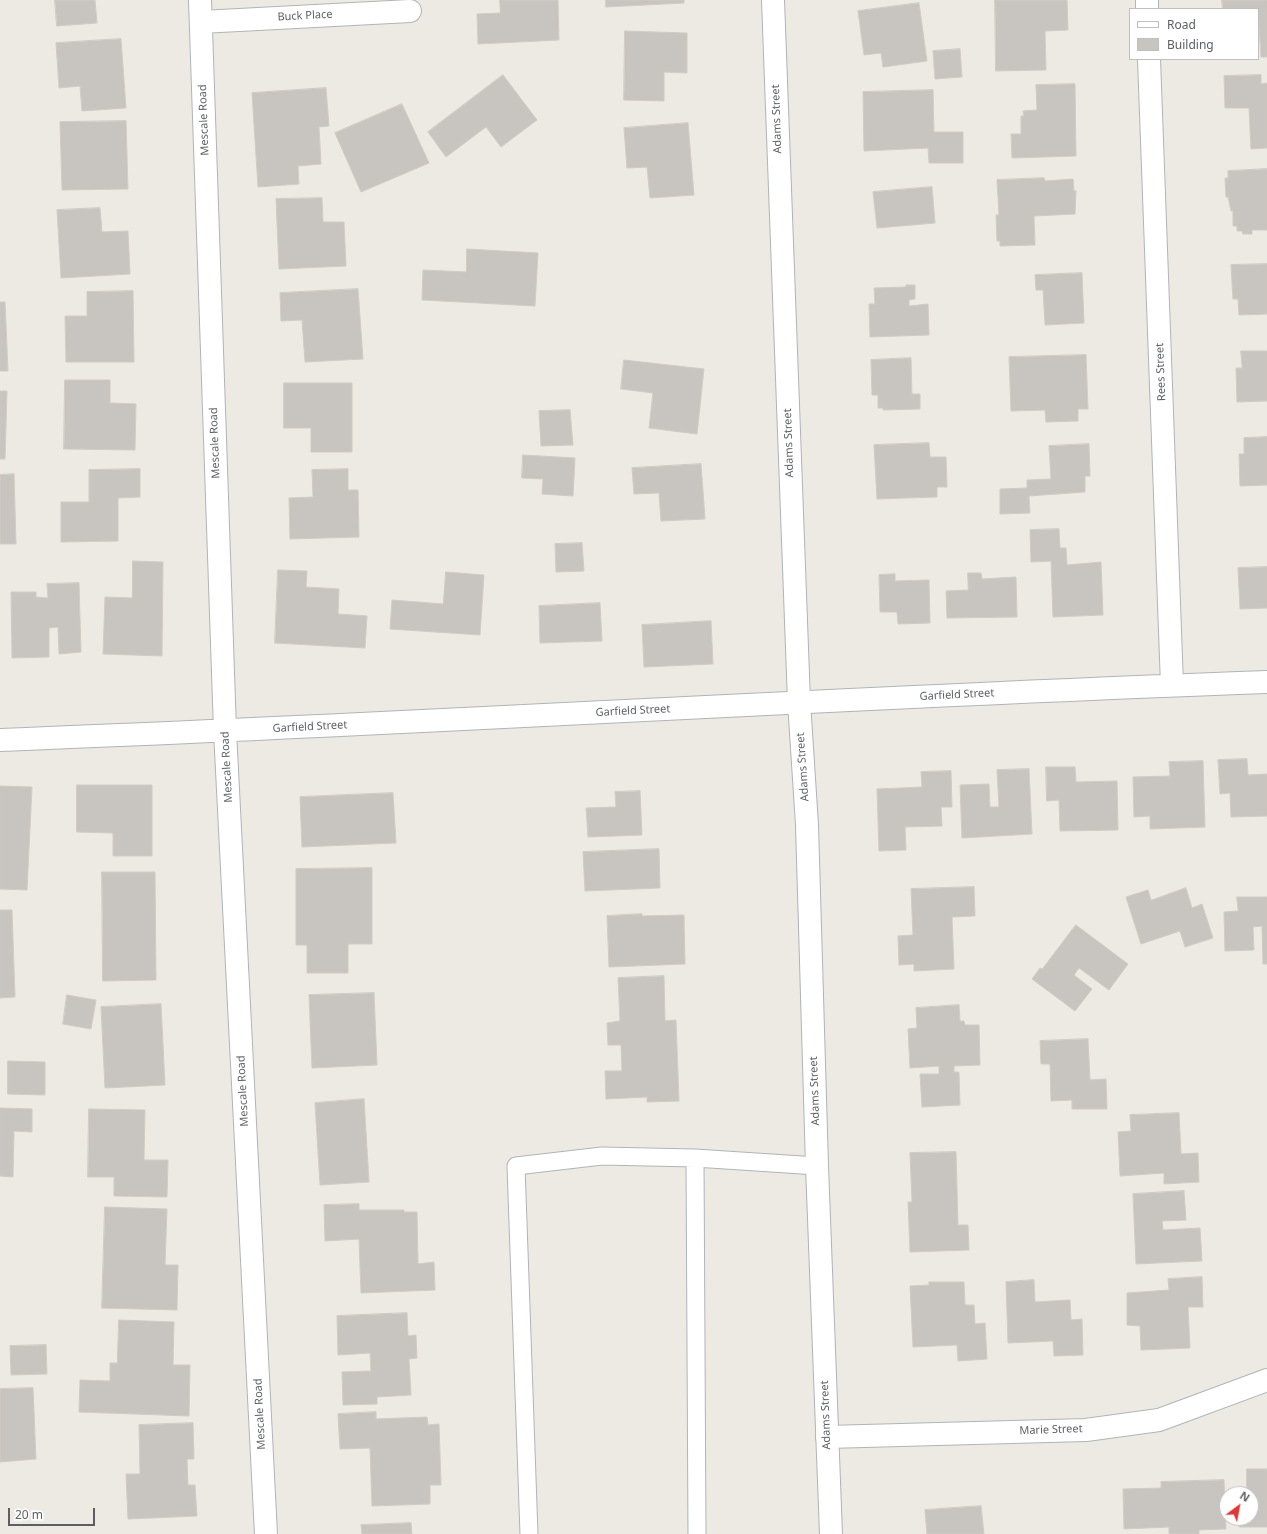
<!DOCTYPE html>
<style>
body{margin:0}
#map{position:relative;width:1267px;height:1534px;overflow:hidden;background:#edeae3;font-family:"Noto Sans",sans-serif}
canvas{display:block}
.legend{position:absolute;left:1129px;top:8px;width:130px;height:52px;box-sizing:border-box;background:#fff;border:1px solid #bdbfc1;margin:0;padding:5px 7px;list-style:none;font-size:12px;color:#5b5f63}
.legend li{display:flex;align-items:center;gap:8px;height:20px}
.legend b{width:20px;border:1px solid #bdbfc1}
.north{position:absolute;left:1219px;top:1486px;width:40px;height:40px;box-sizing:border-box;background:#fff;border:1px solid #bdbfc1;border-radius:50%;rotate:32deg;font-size:11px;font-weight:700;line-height:16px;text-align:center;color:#5b5f63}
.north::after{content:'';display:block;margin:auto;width:14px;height:18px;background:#de3839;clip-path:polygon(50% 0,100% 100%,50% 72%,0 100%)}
.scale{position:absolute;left:8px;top:1508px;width:87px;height:18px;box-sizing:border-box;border:2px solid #5b5f63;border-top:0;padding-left:5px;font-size:12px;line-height:14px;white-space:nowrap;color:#5b5f63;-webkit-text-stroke:3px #fff;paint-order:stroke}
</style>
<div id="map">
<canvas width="1267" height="1534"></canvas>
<ul class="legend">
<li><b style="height:5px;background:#fff"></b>Road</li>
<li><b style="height:11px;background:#c8c5c0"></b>Building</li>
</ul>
<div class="north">N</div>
<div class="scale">20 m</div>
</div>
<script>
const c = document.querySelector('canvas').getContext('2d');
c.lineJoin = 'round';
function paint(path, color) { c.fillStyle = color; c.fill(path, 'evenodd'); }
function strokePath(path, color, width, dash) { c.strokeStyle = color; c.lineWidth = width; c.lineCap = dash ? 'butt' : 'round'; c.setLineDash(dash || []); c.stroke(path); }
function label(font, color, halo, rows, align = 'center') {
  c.font = font + ' "Noto Sans",sans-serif'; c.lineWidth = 4; c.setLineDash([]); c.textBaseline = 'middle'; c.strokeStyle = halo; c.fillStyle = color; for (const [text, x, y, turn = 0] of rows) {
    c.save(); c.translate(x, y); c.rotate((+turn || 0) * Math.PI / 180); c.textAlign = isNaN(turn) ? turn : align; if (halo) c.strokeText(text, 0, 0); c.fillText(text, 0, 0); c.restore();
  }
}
const building = new Path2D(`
 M55,0H95L97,23L57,26Z
 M500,0H558L559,40L478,44L477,14L500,13Z
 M606,0H684V3L606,7Z
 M995,0H1067L1068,30L1045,31L1046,70L996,71Z
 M1222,0H1267V57H1261L1258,9H1223Z
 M919,3L927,61L883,67L881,53L864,55L858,11Z
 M625,31L687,33V73L664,72V101L624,100Z
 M121,39L126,108L82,111L80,86L59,88L56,43Z
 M960,49L962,77L935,79L933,51Z
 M503,75L537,120L501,147L486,127L446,157L428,132Z
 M1261,75V84L1267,83V148L1251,149L1249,108H1225L1224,76Z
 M1075,84L1076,156L1012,158L1011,134H1021V116H1024L1023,111L1037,110L1036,85Z
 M326,88L329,126L319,127L321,164L298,166L299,184L258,187L252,93Z
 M933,90L934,132H963V163H929L928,148L864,151L863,92Z
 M402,104L429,163L361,192L335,133Z
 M126,121L128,189L62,190L60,122Z
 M688,123L694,195L650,198L647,167L627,168L624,128Z
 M1267,169V230H1252V234H1243L1242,231H1237V226H1233V211H1231L1228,197H1226L1225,178H1228V171Z
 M1044,178L1045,181L1073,179L1074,191H1076L1075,214L1034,216L1035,245L1000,246V241H997L996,215H999L997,180Z
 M932,187L935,223L877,228L873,192Z
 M322,198L323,222H344L346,266L279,269L276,199Z
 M100,208L102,232L128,231L130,274L61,278L57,210Z
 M467,249L538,253L535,306L422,300L423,270L466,272Z
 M1267,264V314L1239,315L1238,299H1233L1231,265Z
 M1082,273L1084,323L1045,325L1043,290H1036L1035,275Z
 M906,285H915V299L909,300V306L928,304L929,335L870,337L869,304H875L874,288L906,287Z
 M358,289L363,359L305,362L302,320L281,321L280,293Z
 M133,291L134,362H66L65,316H87V292Z
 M0,302H5L8,371H0Z
 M1241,351H1267V401L1237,402L1236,368H1242Z
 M1086,355L1088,409H1078V421L1046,422L1045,410L1011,411L1009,357Z
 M911,358L912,394H920V409L883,410V408H878V395H872L871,360Z
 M624,360L704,369L697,434L649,428L653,393L621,389Z
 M65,380H110V403L136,404L135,450L64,449Z
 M284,383H352V452H311V428H284Z
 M0,391H7L5,459H0Z
 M570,410L573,445L541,446L539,411Z
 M1267,437V485L1240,486L1239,454H1244V438Z
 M929,443L930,457H946L947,487H937V497L877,499L874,445Z
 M1089,444L1090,476H1085V492L1029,496L1030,513L1000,514V489L1027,488V480L1051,479L1049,446Z
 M523,455L575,458L573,496L542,494L543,479L522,478Z
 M701,464L705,519L661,521L659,493L634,494L632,468Z
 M140,469V497L118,498V541L61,542V502H89V470Z
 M348,469V490H358L359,537L290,539L289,498L313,497L312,470Z
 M14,474L16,544H0V475Z
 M1059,529L1060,548H1066L1067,565L1101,562L1103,615L1053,617L1051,561L1031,562L1030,530Z
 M582,543L584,571L556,572L555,544Z
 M133,561L163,562L162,656L103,654L105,597L132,598Z
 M1267,567V608L1240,609L1238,568Z
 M278,570L307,571L306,587L339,589L338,614L367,616L365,648L275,643Z
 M446,572L484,575L480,635L390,629L392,600L443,604Z
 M968,573H981L982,579L1016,577L1017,617L947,618L946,591L968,590Z
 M895,574V581L929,580L930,623L898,624L897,612H880L879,575Z
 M79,583L81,652L59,654L58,627L49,628V657L12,658L11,592H36V597L48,598L47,584Z
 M600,603L602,641L540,643L539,606Z
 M711,621L713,664L644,667L642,625Z
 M1247,759L1248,775L1267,774V816L1231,817L1230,793L1220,794L1218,760Z
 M1203,761L1205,827L1150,829V816L1134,817L1133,777L1170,776L1169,762Z
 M1046,767H1075L1076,782L1117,781L1118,830L1060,831L1059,800L1047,801Z
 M1029,769L1032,834L962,838L960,785L989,784L990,807H999L997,770Z
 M951,771L952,807H941L942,826L905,827L906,850L879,851L877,789L922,787L921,772Z
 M77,785H152V856H113V833L77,832Z
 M0,786L32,787L27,890L0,889Z
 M640,791L642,835L588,837L586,808L616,807L615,792Z
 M393,793L396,843L302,847L300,797Z
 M659,849L660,888L585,891L583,852Z
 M372,868V944H348V973H307V945H296V869Z
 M102,872H155L156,980L103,981Z
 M974,887L975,916L952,917L954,969L914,971V964L899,965L898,936L913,935L911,889Z
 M1186,888L1192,908L1202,904L1213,938L1185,947L1180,931L1141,944L1126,897L1148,890L1151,900Z
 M1237,897H1267V964H1263L1262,926L1253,927L1254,950L1225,951L1224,912L1238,911Z
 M0,910H12L15,997L0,998Z
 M642,914V916L684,915L685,964L609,967L607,916Z
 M1076,925L1128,964L1109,990L1079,968L1074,975L1092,989L1075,1011L1032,979L1040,968L1042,969Z
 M664,976L665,1021L676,1020L679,1101L647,1102V1097L606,1099L605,1071H622L621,1045H608L607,1023L620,1021L618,978Z
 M374,993L377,1065L312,1068L309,995Z
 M67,995L96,1000L91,1029L63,1024Z
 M161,1004L165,1085L105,1088L101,1007Z
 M959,1005L960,1021H964L965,1025H979L980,1065L954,1066V1072H959L960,1105L922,1107L920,1074H939V1066L910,1068L908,1029L917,1028L916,1008Z
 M1088,1039L1090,1080L1106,1079L1107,1109H1072V1100L1051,1101L1050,1064H1041L1040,1041Z
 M8,1061L45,1062V1095L8,1094Z
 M364,1099L369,1182L320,1185L315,1103Z
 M0,1108L32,1109V1132L14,1131L13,1177L0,1176Z
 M89,1109L145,1110L144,1160H168L167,1197L114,1196V1177H88Z
 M1179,1113L1181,1154L1198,1153L1199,1182L1164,1184V1173L1120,1176L1118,1132L1131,1131L1130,1115Z
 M956,1152L958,1225H968L969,1250L910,1252L908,1202H912L910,1153Z
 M1184,1191L1186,1220L1162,1221L1163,1230L1200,1228L1202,1261L1136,1264L1133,1194Z
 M359,1204V1210H404V1212H417L418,1264L434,1262L435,1290L361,1293L359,1239L325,1241L324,1205Z
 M105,1207L167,1209L165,1265H178L177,1310L102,1308Z
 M1202,1277L1203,1307H1188L1190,1348L1141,1350L1140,1326L1127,1325V1293L1169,1290L1168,1279Z
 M1034,1280L1035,1302L1070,1300L1071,1320L1082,1319L1083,1355L1054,1356L1053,1341L1008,1343L1006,1282Z
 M929,1282H964L965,1305H974L975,1324L985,1323L987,1359L958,1361L957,1345L913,1347L910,1286L929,1285Z
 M407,1313L408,1336L416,1335L417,1358L409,1359L411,1395L377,1397V1404L343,1405L342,1372L371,1371L370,1353L338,1355L337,1316Z
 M119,1320L174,1322L173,1365H190L189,1416L79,1412L80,1380L110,1381V1363H117Z
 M46,1345L47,1374L11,1375L10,1346Z
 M33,1388L36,1459L0,1462V1389Z
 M376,1412V1419L427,1417L428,1425L439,1424L441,1485H430V1504L372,1506L370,1448L340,1449L338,1414Z
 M193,1423L194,1459H187L188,1485H195L197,1516L128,1519L126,1474H140L139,1425Z
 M1247,1469H1267V1527H1239V1518H1251V1494H1247Z
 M1224,1480L1226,1529L1199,1530V1534H1169V1527L1124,1529L1123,1489L1161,1488V1482Z
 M981,1506L984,1534H927L925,1510Z
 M411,1523L412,1534H362L361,1525Z`);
paint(building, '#c8c5c0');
strokePath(building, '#d1cbc2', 1);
const lane = new Path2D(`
 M695,1158L697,1534
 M529,1534L516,1166L602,1156L695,1158L817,1166`);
const street = new Path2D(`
 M200,0L225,731L266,1534
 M1147,0V9
 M201,22L410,11
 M1149,59L1172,685
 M0,740C422,724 844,697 1267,682
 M827,1437L1086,1430L1159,1420L1267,1380`);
const secondary = new Path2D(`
 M773,0L799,702L807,825L817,1166L831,1534`);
strokePath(lane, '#b1b4b7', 19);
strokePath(street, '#b1b4b7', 24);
strokePath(secondary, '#b0b3b7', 24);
strokePath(lane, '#fff', 17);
strokePath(street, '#fff', 22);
strokePath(secondary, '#fff', 22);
label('11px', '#5b5f63', '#fff', [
 ["Buck Place",305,16,-3],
 ["Adams Street",777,119,-92],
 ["Mescale Road",204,120,-92],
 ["Rees Street",1161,372,-92],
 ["Mescale Road",215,443,-92],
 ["Adams Street",789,443,-92],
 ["Garfield Street",957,695,-3],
 ["Garfield Street",633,711,-3],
 ["Garfield Street",310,727,-3],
 ["Mescale Road",227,767,-93],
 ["Adams Street",803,767,-94],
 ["Mescale Road",243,1091,-93],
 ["Adams Street",815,1091,-92],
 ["Mescale Road",260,1414,-93],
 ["Adams Street",826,1415,-92],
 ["Marie Street",1051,1430,-2]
]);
</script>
